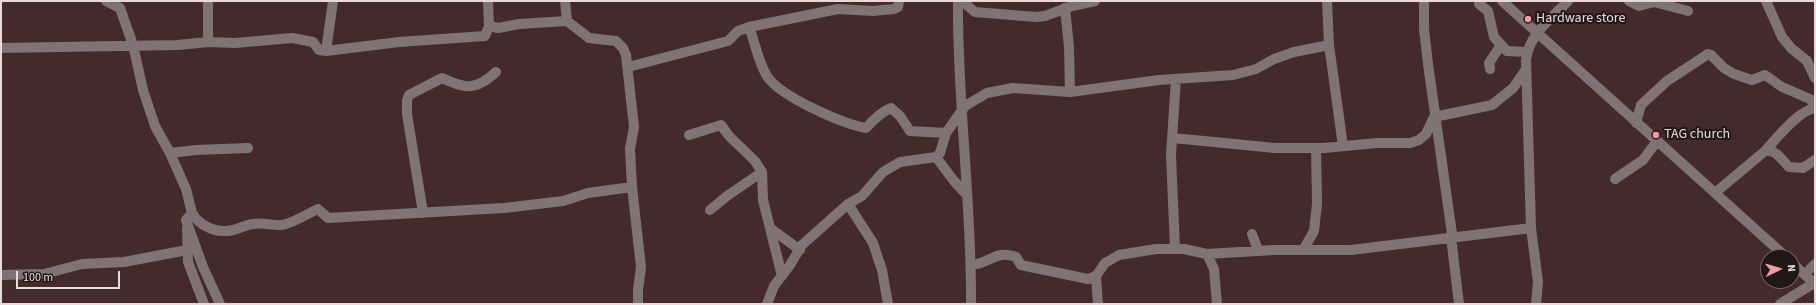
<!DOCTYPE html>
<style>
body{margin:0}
#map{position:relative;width:1816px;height:305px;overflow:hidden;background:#432b2b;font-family:"Source Sans 3",sans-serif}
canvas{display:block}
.frame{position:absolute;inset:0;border:2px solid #ead9d9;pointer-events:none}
.north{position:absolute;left:1760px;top:249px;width:40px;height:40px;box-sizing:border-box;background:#221717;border:1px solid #726565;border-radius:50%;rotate:85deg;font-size:11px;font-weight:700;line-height:16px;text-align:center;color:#ead9d9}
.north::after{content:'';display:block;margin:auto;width:14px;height:18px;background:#f59b9c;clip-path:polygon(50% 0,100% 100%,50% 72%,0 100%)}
.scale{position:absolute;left:16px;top:271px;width:104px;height:18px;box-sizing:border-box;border:2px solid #ead9d9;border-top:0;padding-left:5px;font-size:12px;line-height:14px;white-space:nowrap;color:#ead9d9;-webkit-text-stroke:3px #221717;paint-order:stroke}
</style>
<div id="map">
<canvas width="1816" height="305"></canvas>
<div class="frame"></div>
<div class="north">N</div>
<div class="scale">100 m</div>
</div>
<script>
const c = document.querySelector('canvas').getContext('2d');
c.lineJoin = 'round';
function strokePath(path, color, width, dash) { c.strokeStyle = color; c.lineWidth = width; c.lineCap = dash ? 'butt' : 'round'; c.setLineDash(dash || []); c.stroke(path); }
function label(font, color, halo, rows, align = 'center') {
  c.font = font + ' "Source Sans 3",sans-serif'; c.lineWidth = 4; c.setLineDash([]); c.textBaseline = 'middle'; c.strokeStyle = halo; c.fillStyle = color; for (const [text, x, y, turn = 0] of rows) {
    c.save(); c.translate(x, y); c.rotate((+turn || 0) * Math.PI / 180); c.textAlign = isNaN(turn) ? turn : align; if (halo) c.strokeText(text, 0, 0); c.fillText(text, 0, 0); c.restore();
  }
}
strokePath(new Path2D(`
 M106,1L120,8L133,45L143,90L155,126L170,153L186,189L192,213L186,220L203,267L220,304
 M488,1L489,26
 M565,1L567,21
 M958,1C957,102 972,203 971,304
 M962,1L975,12L1036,17L1045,16L1072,6L1095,1
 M1327,1L1329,45L1343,146
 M1424,1V29L1428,64L1452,234
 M1502,1L1786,257
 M1629,1L1639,6L1654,2L1688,11
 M1766,1L1782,37L1791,48L1807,61L1815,78
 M1479,4L1488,11L1494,37L1507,51L1527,52
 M1065,8L1069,47L1070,92
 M749,27C755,42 758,62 767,76C779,96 843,124 866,128C873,120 881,112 891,108L900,116L910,131L946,133
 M208,42V1
 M1,48L178,45L208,42L235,43L292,38L313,42L319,50L326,51L399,42L485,36L489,26L498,28L519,24L567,21L589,38L616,41L623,48L626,55L634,127L630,149L632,187L641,267L638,290V304
 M326,51L333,1
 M628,67L728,41L738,31L749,27L838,9L873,11L894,9L898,7L899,1
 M1490,69L1489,63L1501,45
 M1636,123L1641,105L1667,81L1708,54L1711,55L1724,68L1734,74L1752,80L1765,75L1782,87L1810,99L1815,105
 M689,135L721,125L729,136L755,161L762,172L763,200L782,276
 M1173,138L1275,148H1324L1377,143H1410L1419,140L1426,134L1434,117L1492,105L1513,88L1525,71
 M1765,151C1776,139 1799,110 1815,108
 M170,153L196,150L248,148
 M936,157L954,181L967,195
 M1615,179L1643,160L1657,141
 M1716,192L1765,151C1776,149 1783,161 1789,167L1803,168L1815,160
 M848,204L873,243L882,270L888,304
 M710,210L727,196L762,172
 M192,213C198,224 213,232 226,231C235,231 244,225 253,224C264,222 273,226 281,225C290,225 309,213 318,209L328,218L504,208L563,201L588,193L632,187
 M423,213L407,114V100L409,95L442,78C466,89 475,91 496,72
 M187,228L188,262L204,304
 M770,228L800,250
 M1252,234L1258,250
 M1451,237L1459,304
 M1305,247L1314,231L1317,204L1316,148
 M1175,248L1171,155L1176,79
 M1207,254L1214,269L1217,304
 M1792,263L1815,284
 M971,265C990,264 996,249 1016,257L1021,265L1088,279L1096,276L1105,263L1119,255L1156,249H1184L1207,254L1274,250H1351L1531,228
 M1810,269L1815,264
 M1,275L44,274L82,264L124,262L187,250
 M1096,276L1098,304
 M767,304L774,286L790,265L802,245L848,204L862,196L883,172L900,162L936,157L940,153L946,133L965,106L987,93L1013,88L1070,92L1159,80L1233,75L1256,69L1274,59L1294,52L1329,45
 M1536,304L1538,282L1531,228L1526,60C1529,34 1551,19 1568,1
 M1780,304L1814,283`), '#807373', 10);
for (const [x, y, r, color] of [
 [1528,19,4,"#f59b9c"],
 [1656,135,4,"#f59b9c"]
]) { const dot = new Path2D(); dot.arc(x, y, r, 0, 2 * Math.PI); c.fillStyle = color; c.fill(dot); strokePath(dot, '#221717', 1.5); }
label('14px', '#ead9d9', '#221717', [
 ["Hardware store",1536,19],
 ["TAG church",1664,135]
], 'left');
</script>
